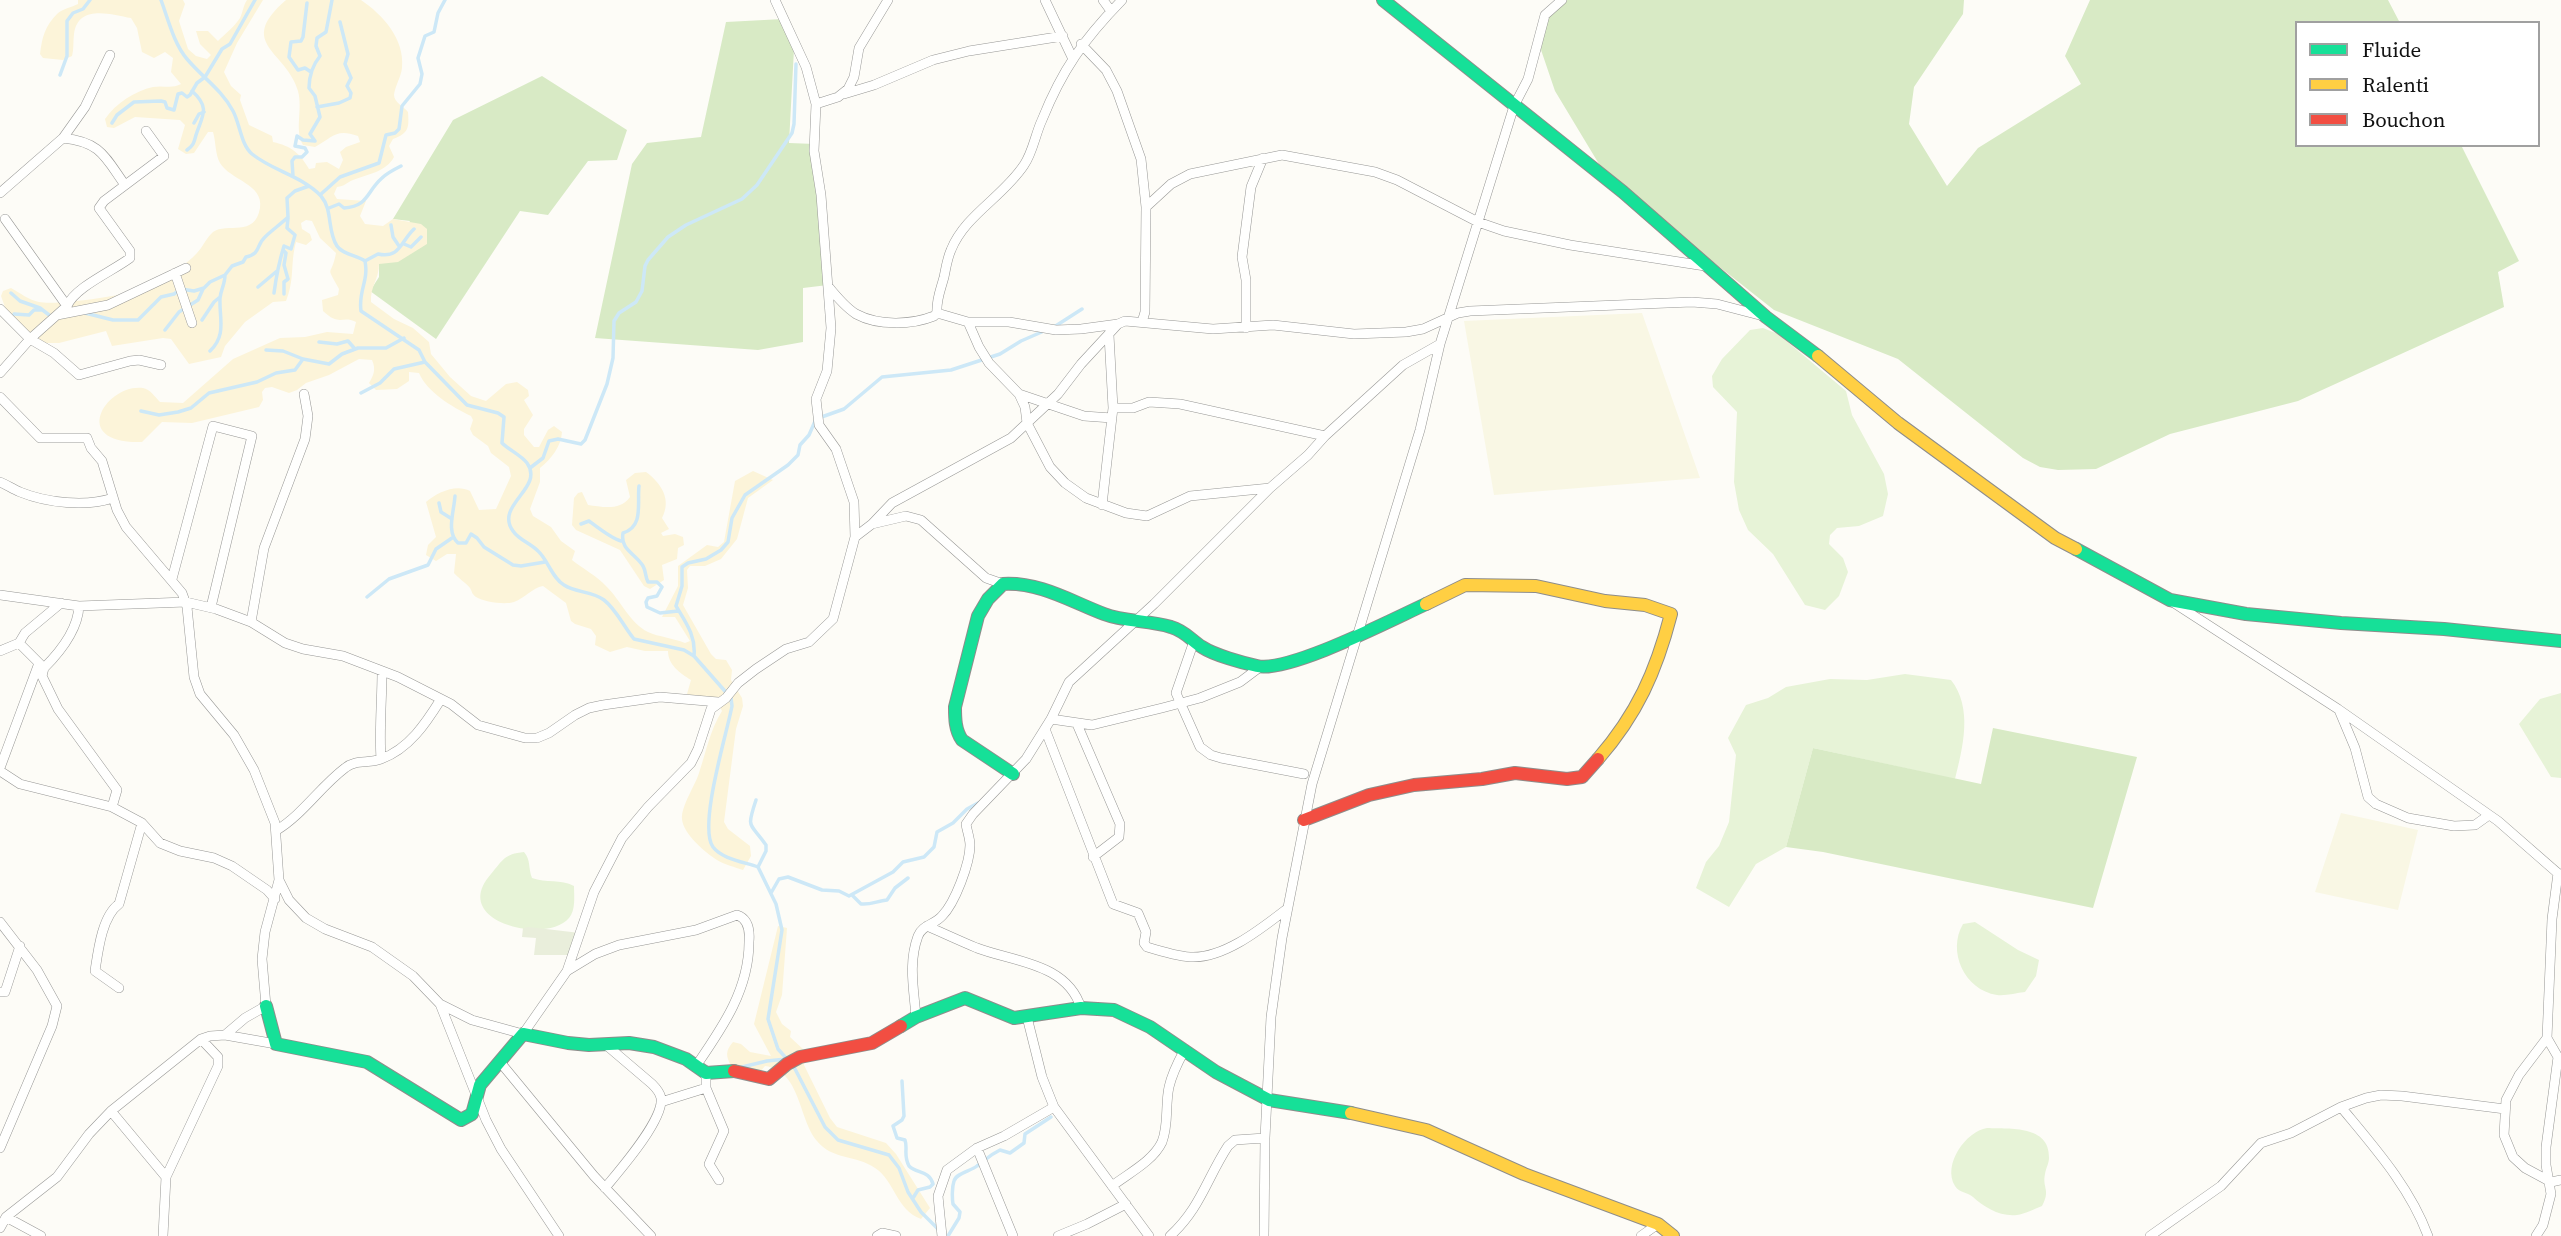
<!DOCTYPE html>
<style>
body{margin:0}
#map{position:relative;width:2561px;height:1236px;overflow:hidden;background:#fdfcf7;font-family:"Source Serif 4",serif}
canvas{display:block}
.legend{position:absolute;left:2295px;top:21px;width:245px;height:126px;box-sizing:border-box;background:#fff;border:2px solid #a0a0a0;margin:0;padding:9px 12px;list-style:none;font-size:21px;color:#111}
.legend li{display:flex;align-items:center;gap:14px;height:35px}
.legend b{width:35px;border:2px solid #a0a0a0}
</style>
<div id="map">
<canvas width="2561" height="1236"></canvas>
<ul class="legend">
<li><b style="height:9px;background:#16e098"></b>Fluide</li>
<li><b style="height:9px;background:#ffcf43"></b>Ralenti</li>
<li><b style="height:9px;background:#f24e42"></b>Bouchon</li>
</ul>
</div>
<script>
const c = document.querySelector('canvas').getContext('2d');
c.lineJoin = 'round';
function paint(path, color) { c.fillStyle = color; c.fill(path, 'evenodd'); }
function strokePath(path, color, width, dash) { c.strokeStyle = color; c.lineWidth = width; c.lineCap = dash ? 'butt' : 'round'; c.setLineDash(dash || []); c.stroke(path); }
paint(new Path2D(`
 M1642,313L1700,478L1494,495L1464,321Z
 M2341,813L2418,830L2398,910L2315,892Z`), '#f9f7e4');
paint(new Path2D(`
 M1763,328L1778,334L1846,391L1852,415L1884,474L1888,494L1883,516L1859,526L1837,528L1830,535L1829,544L1843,558L1848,572L1839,596L1825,610L1805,605L1773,554L1748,530L1739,510L1734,482L1737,412L1713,387L1712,376L1722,359L1750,330Z
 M1905,674L1951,680C1973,708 1963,747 1955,779L1813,748L1786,847L1756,864L1729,907L1696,888L1706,862L1719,846L1729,822L1736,755L1728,738L1746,705L1768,698L1786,687L1830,679L1867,680Z
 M2561,693V778L2551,777L2519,724L2540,699Z
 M524,852C531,860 528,868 532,878C546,883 561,879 574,886C574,896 576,910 569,918C547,945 448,922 491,874C503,860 504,854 524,852Z
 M1975,922L2018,950L2039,960L2036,976L2025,992C2016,993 2006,996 1997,995C1964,990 1947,951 1963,924Z
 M1987,1128C2010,1129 2050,1125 2049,1158C2049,1163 2046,1168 2045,1174C2042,1188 2051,1190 2042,1206C2034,1209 2025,1214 2017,1215C2000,1217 1984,1207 1973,1197C1968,1192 1959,1193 1955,1186C1942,1165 1966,1131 1987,1128Z`), '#e7f3d7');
paint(new Path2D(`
 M1566,0H1964L1963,14L1914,87L1909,124L1947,186L1978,148L2081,84L2065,56L2090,0H2388L2400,23H2297V145H2461L2519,261L2498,272L2504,307L2298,401L2170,434L2096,469L2058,470L2040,467L2023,458L1898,359L1774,310L1608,179L1555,91L1539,44L1548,16Z
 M783,19L794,49L789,143L815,144L828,285L803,288V342L758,350L595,338L632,164L647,143L701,137L726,22Z
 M542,76L627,130L617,160L588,161L548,215L520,211L436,339L370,291L379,277V264L410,221L393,219L453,120Z
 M1993,728L2137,757L2093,908L1823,852L1786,847L1813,748L1981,784Z`), '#d8eac5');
paint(new Path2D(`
 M78,0H183L185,4L179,21L188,49L196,56L207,59L211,55L200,44L196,31H208L218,41C225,34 234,27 240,18C243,12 243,6 247,0H263L237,43L224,72L231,86L241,95L240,100L249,125L272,136L273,142C291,146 300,153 309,169L315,168L316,163L327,162L339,169L343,160L340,152L346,147L360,142L358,136C336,128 333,137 315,147L303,145C294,130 303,110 298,91C287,51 235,44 286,0H361C383,15 405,39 402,68C401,77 395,86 394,95C394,102 404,107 408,112C409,128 409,133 393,139L389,146L394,157C386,172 368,174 353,180C346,183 345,186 337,187L334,194L337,199L366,201L360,216L365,224L383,226L393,219L421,224L427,229V244L398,262L379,264C379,279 370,287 371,302L394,319L413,328L429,342L431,354L450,377L471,396L486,401L506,384L517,382L528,390L529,396L524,400L533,415L524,429V435L534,447H539L548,430L554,426L562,432C561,447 551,459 540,468V482L530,509L533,516L551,527L561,541L575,551L572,560C583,569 596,575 607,587C621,601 630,623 648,632C659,637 673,638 685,643L690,641L675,617H662L678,586V566L707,545L718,547L724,542L735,481L753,471L773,480L748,498L737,539L721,559L705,566H690L687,570L688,588L683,605L711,654L716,659L726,660L732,670L731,680L742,698L743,706L736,729L724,822L728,829L750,846L751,856L743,870C735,867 725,865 717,860C706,853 683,834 682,819C681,806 695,786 699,773C706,752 710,730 722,711L717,701L687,694L691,680C680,673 668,665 668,651H645L627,647L610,652L595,645L596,636L591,629L575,624L571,621L566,603L543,586C532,588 525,598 514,602C505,605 484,602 476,597C471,593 473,593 470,588C465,582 458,578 454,573L456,554H447L436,561L426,555L428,545L436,537L426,502C438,492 456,484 470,491L479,510L496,509L511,476L509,467L491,453L488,446L473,435L470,429L473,420L471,416C452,407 427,392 419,373L409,372V381L397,389L376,390L369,383C374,375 376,369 372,360L359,359L329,375L306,383L297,390L289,393L272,387L265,388L262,392L263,400L259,407L192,423L162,422L142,442C67,444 107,383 143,388C150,389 155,397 160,402L183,403L233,359L280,338L305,337L327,332L353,334L356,322C342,315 340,327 323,311L322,300L338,295L339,289C325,263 331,279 336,253L320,238L312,221L306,220L301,223L302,229L310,234L312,240L306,245L296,242C290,264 295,279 286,301L273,302L245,322L225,346L221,357L189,364L171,339L163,338L112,346L106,331L59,343H39L7,313L1,296L3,291L11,288C20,293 29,300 39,302C57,306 139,294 154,285C168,276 186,265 197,253C203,247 206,238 213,232C227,222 255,238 260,208C264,184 230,180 220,163C215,154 216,142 213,132H208L194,153L186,154L178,149L185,125L180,120L135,117L114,128L107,127L105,119C116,103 135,91 153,87C163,85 172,89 181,84L171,72L173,58L165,52L154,58L142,52L137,28L131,18C110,14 78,4 74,34C73,42 74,49 72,56L63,60L43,58L40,54C42,37 45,26 57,14C62,9 72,7 78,4Z
 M646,472C661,483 672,499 662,518L669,529L661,533L663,536L675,534L683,537L684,545L678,548L677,559L662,565L664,580L650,589L644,586L620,550L576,530L572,525L574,498L578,493L582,492L588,505C603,507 620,511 630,497L626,480L635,473Z
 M778,926L787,928L782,995L776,1012L782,1024L791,1031L790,1037L804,1050V1065L830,1118L837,1127L886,1143L896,1154L930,1208L921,1219C896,1210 895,1181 875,1168C857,1155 832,1160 817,1141C798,1118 801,1071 765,1066L760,1072L731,1066C726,1056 725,1051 733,1042L741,1044L750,1052L771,1056L754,1024Z`), '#fcf4d9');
paint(new Path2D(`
 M523,928L529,927L580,933L572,955H534L536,938L522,937Z`), '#e9eedb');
strokePath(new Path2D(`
 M161,0C168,19 174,44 187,59C202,77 222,90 233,111C240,124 241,145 252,154C273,171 302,176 321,196C333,210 327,231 337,246C343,255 357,255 365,261C369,281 358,291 361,311L419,350L425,362L467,405L498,413L504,417L502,443C509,450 521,455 527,463C545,488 494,505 513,531C519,540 530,543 538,551C548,560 552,578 564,585C576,593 592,591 604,600C616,609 624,627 634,639L684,650L694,656L731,698L732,706C727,733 698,826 713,847C722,859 744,862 758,867L776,904L782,930L768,1019L778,1049L794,1067L825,1127L838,1140L889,1155L899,1168L908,1192L921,1212L939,1230
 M307,3L303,37L301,41L291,42L289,57L298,70L305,68L311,72
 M60,75L67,56V21L73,13L83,9L90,0
 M317,107L339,103L350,98L351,93L347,86L351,78L345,64L348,54L340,22
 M112,123L117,115L134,102L161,101L165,102L167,108L174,110L178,94L182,93L187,97L190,95L197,83L205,77L222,49L230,44L255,0
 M194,123L199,114L204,112
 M187,150C194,145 194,142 196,135C202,116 211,108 192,91
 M293,176L292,161L295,157H302L307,152L305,148L295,146L297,136L303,140L315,141L310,134L320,117L315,96L309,88C309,75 312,66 320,56L316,46L317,38L326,32L332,0
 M320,195L340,177L379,163L386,135L395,133L399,129L402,106L420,84L422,74L418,58L425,36L434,32L438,13L445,0
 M329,208L339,204L344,208C369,206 366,192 382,178C387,173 395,169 401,166
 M391,225L393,237L399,246
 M404,244L411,247L421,237
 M283,250L286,253L284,265L288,279L284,282V294
 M365,261L378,254C400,259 401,241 414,229
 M258,287L277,271
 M11,293L20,301L40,308L53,318
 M274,293C276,278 279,262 284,246L291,249L295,235L287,228L288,218
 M85,313L113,320H138L161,297L174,294L181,289L194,291L204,288L210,282L225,275L232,266L243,262L246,257C261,254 256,245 265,237C272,230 281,224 288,217L287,198L295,191L309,186
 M14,314L29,315L34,310H41
 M202,320L214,302L220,297
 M1054,327L1082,309
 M165,330L179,312L198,300L203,289
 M319,342L337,344L348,341L355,349
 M266,350L283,351L303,359
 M210,351C227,335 219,318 220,298C221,289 225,284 225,275
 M361,393L380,383L394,369L425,362
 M141,411L159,415L178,412L191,408L209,393L257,382L276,373L295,370L303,359L329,364L342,354L358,348H386L404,338
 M530,468L543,458L549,441L558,439L581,444L585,440L607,384L613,358L614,321L619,313L636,302L642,291L645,266L648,260L668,237L686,225L742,199L757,185L792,133L794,124L796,64
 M639,486C637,503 644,527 623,533C620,550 635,553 643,566C646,571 645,576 648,582H657L662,587L657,596L648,598L646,602L647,607L660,613L678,611
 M455,496C454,512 446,532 458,543H466L471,534L477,538L484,547L513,565L521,566L545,562
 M439,503L441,512L452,519
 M581,524L589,521C597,527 612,539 621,541
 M367,597L389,579L428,565L436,549L452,538
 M694,656C696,636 686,623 676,606L682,586V567L688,563L706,559L721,550L728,542L732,518L745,495L788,465L798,455L800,445L809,435L816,419L844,409L882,377L951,370L1000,354L1021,341L1044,331
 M756,800C746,830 750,822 766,845V851L758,867
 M771,893L779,879L788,877L822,890L839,891L849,896L893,872L903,862L924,857L934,847L937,832L953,823L967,809L978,803
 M852,895L861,904C871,905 877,901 887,900L895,888L908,878
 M742,1067L767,1061L786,1059
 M902,1081L904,1116L902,1120L893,1126L897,1138L905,1140C908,1149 903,1155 909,1166C917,1174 929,1170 933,1184L930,1187L918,1190L913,1198
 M948,1236L959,1218L960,1212L953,1204C952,1198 952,1187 954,1181C956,1173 971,1171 977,1166C987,1159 988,1156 1000,1150L1010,1153L1024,1143L1025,1134L1051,1117`), '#cde8f7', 3.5);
const street = new Path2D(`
 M1045,0L1072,57
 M1103,0L1111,11
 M1081,44L1106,70L1117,91L1141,159L1146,207L1145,312L1142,322
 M844,94L874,85L933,60L969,51L1063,36
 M816,104L838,97L848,89L854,77L859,48L888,0
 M63,138C101,142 105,157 125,185
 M0,193L63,138L85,107L110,55
 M1146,207L1171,184L1190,174L1282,155L1375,172L1397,180L1478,222L1504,231L1570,245L1705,266
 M5,219L67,306L30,339L54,353L79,375L130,361L139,360L161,365
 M175,273L192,323
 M828,286C836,296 845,307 856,314C878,326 912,325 934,316L937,313C936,299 941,289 944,277C946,268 947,259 951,250C965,215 1003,197 1024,165C1033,152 1035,135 1042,120C1062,70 1084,39 1122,0
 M67,306C75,287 113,271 130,258V251L99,208L104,201L164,156L146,131
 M0,309L30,339L0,373
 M937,313L968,322H1009L1056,330L1081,329L1118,324
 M57,315L108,305L186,268
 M968,322L979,347L989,363L1019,394L1025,407L1027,423L1050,467L1065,483L1086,498L1126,513L1147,516L1190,496L1270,488
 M1246,328V280L1242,257L1251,187L1263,158
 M1019,394L1084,416L1112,418
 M0,397L40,438H87L91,448L102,461L117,510L126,527L182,593L187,607L194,677L200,694L234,735L254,770L275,823L279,880L265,932L262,959L266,1006L245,1018L225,1035L210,1036L201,1039L111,1111L89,1134L57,1177L6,1217L0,1228
 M1113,408H1133L1149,402L1180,404L1325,436
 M0,482C7,485 13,489 20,492C47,503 86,507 113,498
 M1102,505L1113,408L1109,335
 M872,524L906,516L921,520L986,578L1003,584
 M855,537L872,524L892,503L1011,438L1058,394L1081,364L1118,324L1125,321L1213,329L1273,325L1354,334L1406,332L1423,329L1458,313L1470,311L1692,302L1717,304L1763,316
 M172,579L213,426L252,436L211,607
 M0,595L79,606L186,602L216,609L251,622L285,643L303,649L343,656L398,677L451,704L478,725L525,738H537L549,733L575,715L589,708L603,705L660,697L718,702
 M2171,601L2338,709L2498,821L2561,876
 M61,603L25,633L19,643L44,668L42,676L58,709L117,790L112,807L142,823L160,843L180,851L214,858L232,866L267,890L275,899
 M251,622L264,548L305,439L308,416L304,394
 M1194,641L1176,693L1200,747L1211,755L1221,758L1304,774
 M0,651L19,643
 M44,668C60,652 78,629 79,606
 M2339,710L2355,748L2368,797L2376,804L2408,818L2454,826L2475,825L2489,815
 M1051,719L1092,725L1162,708L1200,698L1240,682L1260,667
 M1077,724L1120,824L1119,837L1093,857
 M1045,729L1113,904L1138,913L1146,932L1144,943L1147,947C1160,951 1176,956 1190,957C1224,959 1262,928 1288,908
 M381,759C379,730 382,701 382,671
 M0,768L39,663
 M0,771L20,784L112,807
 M277,830C303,814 320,787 345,768C356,759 368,764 381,759C409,749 426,723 441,699
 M2558,873L2552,919L2547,1038L2519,1075L2506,1100L2504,1135L2513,1157L2525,1168L2551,1182L2561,1180
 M279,880L289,900L306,918L325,929L372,947L413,976L440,1004L486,1120L501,1149L559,1236
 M0,922L37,970L57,1006L52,1026L0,1148
 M927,926C943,933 960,941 977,948C1014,962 1067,963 1081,1008
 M567,971L595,954L619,945L696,930L737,915C749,919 750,931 749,942C749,990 722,1028 696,1066
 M119,988L95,971C98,951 102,916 119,904L142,823
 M0,992H5L20,946
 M440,1004L472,1020L523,1034L567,971L594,892L622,838L648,807L691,763L698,749L711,709L726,698L738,683L756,669L786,649L809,642L833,619L855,537L854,502L836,449L819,425L816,399L827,371L831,328L821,195L814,151L816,104L806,67L775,0
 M916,1017C914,990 908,963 918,936C922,925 934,925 942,916C955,903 970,863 970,845C970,838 967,831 966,824L973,814L1026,759L1051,719L1069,682L1154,604L1270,488L1308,455L1325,436L1403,365L1440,344
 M1027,1017L1042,1077L1054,1107L1149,1236
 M225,1035L276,1044
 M605,1044L652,1084C656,1088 660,1092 661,1098C664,1120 619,1171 605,1188
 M500,1062L594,1176L651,1236
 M706,1073V1088L724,1131L709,1164L719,1180
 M661,1102L706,1088
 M2341,1107C2374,1147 2410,1187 2428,1236
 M111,1111L166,1177L163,1236
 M977,1148L1013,1236
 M166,1177L218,1066V1057L201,1039
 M1112,1186C1129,1173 1153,1161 1162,1142C1169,1124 1165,1105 1169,1087C1172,1074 1178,1062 1184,1051
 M6,1217L41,1236
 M877,1236L882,1233L896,1236
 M942,1236L938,1196L947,1170L977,1148L1004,1136L1054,1107
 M1058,1236L1087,1224L1126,1204
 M1170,1236C1200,1209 1207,1178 1228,1146L1235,1140L1265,1138
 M1264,1236L1265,1138L1271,1017L1282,938L1312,784L1420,430L1440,344L1514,106L1528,79L1545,15L1562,0
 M1641,1236L1658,1224
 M2150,1236L2221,1186L2261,1143L2291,1133L2341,1107L2366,1098L2381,1095L2402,1096L2505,1109
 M2536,1236L2543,1225L2551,1194L2546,1165V1147L2558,1057L2547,1038`);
const fast = new Path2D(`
 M1383,0L1623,192L1766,317L1818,356
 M2076,549L2170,600L2246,614L2341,623L2444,629L2561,641
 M1013,774L962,740C955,730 955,718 955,707L978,616L988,599L1003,584C1040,582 1070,601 1104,614C1125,622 1149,620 1171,627C1185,631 1191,640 1202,647C1214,655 1243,663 1257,666C1289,673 1393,619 1426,604
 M266,1006L276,1044L367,1062L461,1120L472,1114L480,1085L523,1034L568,1043L589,1045L629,1043L654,1047L686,1059L706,1073L734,1071
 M901,1026L916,1017L965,998L1014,1018L1081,1008L1114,1010L1150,1027L1216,1072L1269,1100L1351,1113`);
const slow = new Path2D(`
 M1818,356L1898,423L2055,538L2076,549
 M1426,604L1465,585L1536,586L1605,601L1645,605L1671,614C1656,672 1637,714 1598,759
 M1351,1113L1426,1130L1524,1174L1658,1224L1673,1236`);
const jam = new Path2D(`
 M1304,820L1369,795L1414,785L1482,779L1515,773L1567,779L1582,777L1598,759
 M734,1071L769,1079L787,1064L800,1057L872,1043L901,1026`);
strokePath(street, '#979795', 10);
strokePath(fast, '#8e8d8b', 14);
strokePath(slow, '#8e8d8b', 14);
strokePath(jam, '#8e8d8b', 14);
strokePath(street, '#fffffe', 9);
strokePath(fast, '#16e098', 12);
strokePath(slow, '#ffcf43', 12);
strokePath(jam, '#f24e42', 12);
</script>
